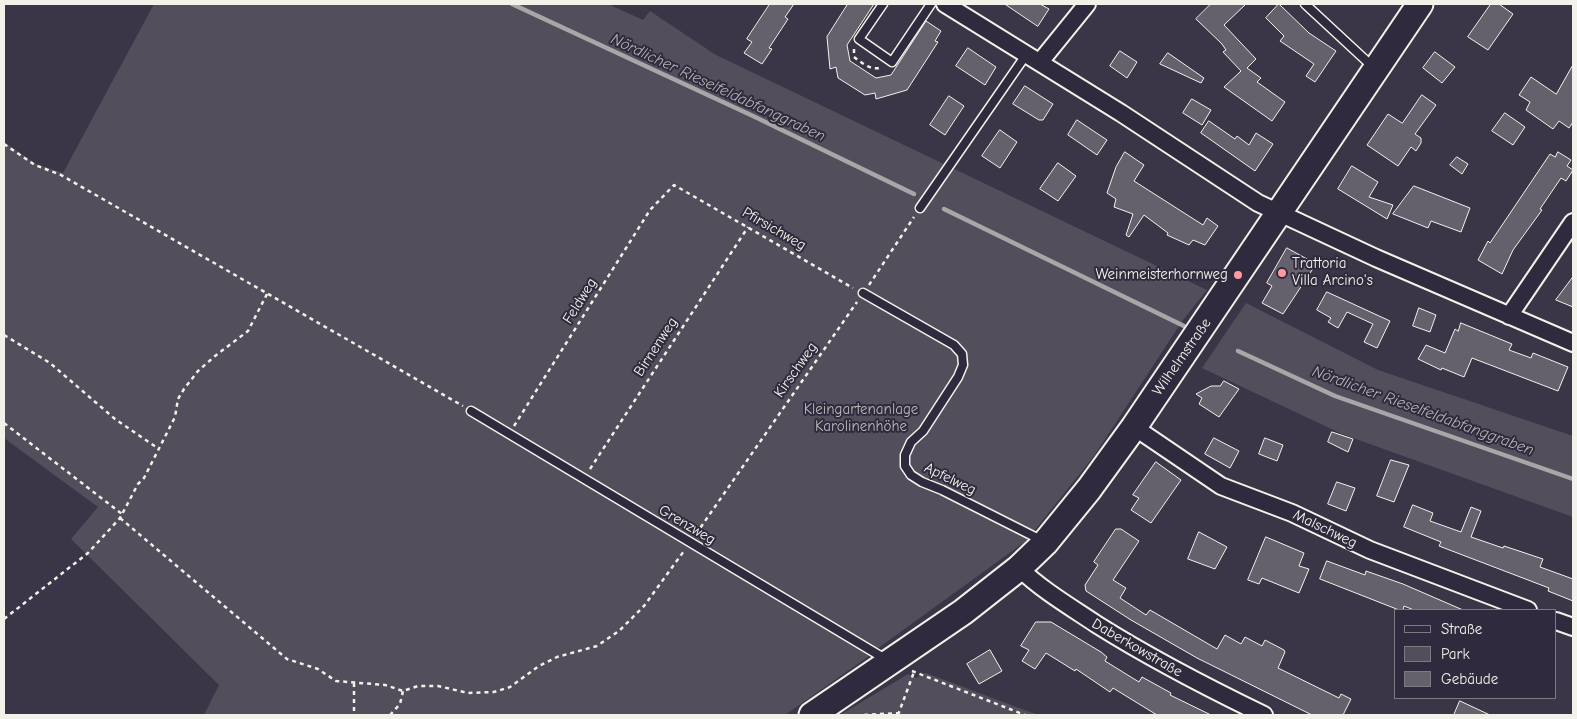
<!DOCTYPE html>
<meta charset="utf-8">
<style>
body{margin:0}
#map{position:relative;width:1577px;height:719px;overflow:hidden;background:#3b3647;font-family:"Comic Neue",sans-serif}
canvas{display:block}
.frame{position:absolute;inset:0;border:5px solid #f4f1e8;pointer-events:none}
.legend{position:absolute;left:1394px;top:609px;width:162px;height:90px;box-sizing:border-box;background:#2f2a3d;border:1px solid #7e7a81;margin:0;padding:6px 9px;list-style:none;font-size:15px;color:#f4f1e8}
.legend li{display:flex;align-items:center;gap:10px;height:25px}
.legend b{width:25px;border:1px solid #7e7a81}
</style>
<div id="map">
<canvas width="1577" height="719"></canvas>
<div class="frame"></div>
<ul class="legend">
<li><b style="height:6px;background:#2f2a3d"></b>Straße</li>
<li><b style="height:14px;background:#534e5c"></b>Park</li>
<li><b style="height:14px;background:#65616c"></b>Gebäude</li>
</ul>
</div>
<script>
const c = document.querySelector('canvas').getContext('2d');
c.lineJoin = 'round';
function paint(path, color) { c.fillStyle = color; c.fill(path, 'evenodd'); }
function strokePath(path, color, width, dash) { c.strokeStyle = color; c.lineWidth = width; c.lineCap = dash ? 'butt' : 'round'; c.setLineDash(dash || []); c.stroke(path); }
function label(font, color, halo, rows, align = 'center') {
  c.font = font + ' "Comic Neue",sans-serif'; c.lineWidth = 4; c.setLineDash([]); c.textBaseline = 'middle'; c.strokeStyle = halo; c.fillStyle = color; for (const [text, x, y, turn = 0] of rows) {
    c.save(); c.translate(x, y); c.rotate((+turn || 0) * Math.PI / 180); c.textAlign = isNaN(turn) ? turn : align; if (halo) c.strokeText(text, 0, 0); c.fillText(text, 0, 0); c.restore();
  }
}
paint(new Path2D(`
 M154,4H608L643,20L650,11L716,55L1207,290L1183,320L1094,456L1026,541L877,649L617,498L872,654L785,715H204L219,685L71,539L98,507L4,438V142L36,164L63,173Z
 M1246,303L1378,370L1573,436V517L1342,434L1202,368Z
 M926,673L1027,711L1039,715H840L908,674L916,678Z`), '#534e5c');
strokePath(new Path2D(`
 M512,4L753,116L914,194
 M944,209L1184,326
 M1238,351L1335,396L1573,479`), '#aaa6a7', 4.5);
const building = new Path2D(`
 M770,4H794L785,17L788,19L769,48L772,49L762,64L744,53L752,42L747,39Z
 M848,4H874L847,45L850,61L876,78L891,75L926,21L941,31L935,41L938,42L907,90L876,99L875,93L865,95L838,78L836,67L830,69L827,37Z
 M1005,4H1040L1049,9L1038,26Z
 M1211,4H1246L1224,25L1256,59L1247,68L1261,78L1257,82L1285,102L1272,121L1224,87L1241,71L1223,52L1226,50L1222,44L1196,19Z
 M1279,4L1309,33L1336,51L1315,82L1306,76L1314,64L1280,41L1284,36L1266,18Z
 M1491,4H1499L1513,14L1488,50L1468,37Z
 M968,48L996,67L985,85L956,66Z
 M1120,51L1137,62L1127,78L1110,66Z
 M1435,52L1455,67L1442,83L1423,68Z
 M1168,53L1204,78L1201,83L1160,64Z
 M1573,65V122L1569,128L1559,121L1553,129L1526,110L1530,102L1519,95L1531,77L1556,94Z
 M1025,86L1053,104L1043,120H1039L1013,104Z
 M1422,95L1436,105L1415,134L1421,138V143L1416,151L1411,147L1398,166L1367,145L1388,114L1402,123Z
 M949,96L964,106L945,135L930,125Z
 M1192,99L1211,110L1202,125L1183,113Z
 M1505,113L1525,127L1513,145L1492,131Z
 M1077,120L1107,140L1097,155L1068,135Z
 M1209,121L1235,139L1237,136L1249,145L1256,133L1273,144L1255,171L1201,133Z
 M1000,130L1017,142L1000,168L982,156Z
 M1125,152L1144,165L1134,181L1203,225L1207,218L1218,226L1205,245L1193,240L1189,245L1167,235L1168,233L1144,215L1129,237L1126,235L1133,214L1114,207L1116,199L1107,193L1116,167Z
 M1558,152L1571,160L1567,166L1573,170L1566,181L1561,178L1540,209L1542,210L1513,250L1502,274L1478,260L1488,241L1490,243L1550,154L1555,157Z
 M1457,157L1468,164L1462,174L1450,165Z
 M1058,163L1076,176L1058,201L1040,189Z
 M1352,166L1378,182L1369,197L1393,205L1387,219L1338,189Z
 M1414,186L1470,208L1461,232L1431,221L1428,228L1393,214Z
 M1287,248L1316,264L1283,314L1262,303L1272,286L1267,283Z
 M1573,277V307L1556,300Z
 M1327,292L1390,321L1377,348L1364,342L1373,324L1347,312L1338,328L1328,322L1331,318L1317,310Z
 M1419,308L1436,315L1430,332L1413,326Z
 M1461,323L1512,344L1509,350L1531,358L1533,353L1568,367L1558,391L1472,358L1464,377L1442,368L1441,370L1418,359L1426,345L1445,353L1455,329L1458,331Z
 M1224,381L1239,389L1219,417L1199,404L1202,398L1196,394L1211,386H1220Z
 M1332,432L1353,439L1348,452L1328,442Z
 M1214,438L1239,451L1230,468L1205,454Z
 M1265,438L1283,445L1277,461L1259,454Z
 M1391,460L1409,465L1394,502L1377,496Z
 M1156,462L1181,480L1151,523L1131,510L1139,498L1133,495Z
 M1337,482L1355,488L1346,511L1328,504Z
 M1413,505L1433,513L1430,521L1461,532L1471,507L1481,511L1471,537L1503,548L1504,546L1543,559L1540,567L1573,579V601L1548,591L1549,588L1439,546L1441,542L1404,527Z
 M1116,529H1121L1139,541L1113,580L1126,588L1120,598L1146,615L1150,610L1217,649L1225,635L1241,644L1245,637L1262,646L1265,640L1284,650L1285,652L1278,668L1339,698L1341,694L1351,699L1343,715H1312L1197,658L1131,620L1086,591L1085,585L1098,565L1094,562Z
 M1199,532L1227,547L1215,569L1188,559Z
 M1266,537L1304,553L1299,566L1309,569L1299,593L1262,578L1259,584L1248,580Z
 M1327,561L1365,575L1366,571L1403,584L1463,610H1414L1404,606L1403,610H1399L1320,579Z
 M1036,622H1051L1101,652L1107,657L1105,661L1139,682L1142,677L1171,693L1170,695L1211,715H1157L1113,688L1110,692L1076,669L1075,671L1046,653L1035,669L1022,661L1029,650L1021,646Z
 M990,650L1002,671L979,684L967,664Z
 M1460,701L1490,715H1454Z`);
paint(building, '#65616c');
strokePath(building, '#f4f1e8', 1);
const lane = new Path2D(`
 M883,4L859,39L892,62L931,4
 M1305,4L1373,67
 M920,208L1026,55
 M863,293L954,345L962,354L963,365L958,377L923,431L911,442L905,455V466L911,475L922,482L942,490L1041,540
 M471,411L887,660`);
const street = new Path2D(`
 M945,4L1121,113L1258,203L1376,258L1573,343
 M1040,62L1087,4
 M1509,316L1573,222
 M1134,427L1221,486L1292,513L1370,550L1528,610
 M1019,568C1042,590 1069,606 1096,624C1150,658 1206,687 1264,715
 M1556,621L1573,627`);
const primary = new Path2D(`
 M812,715L963,612L1019,568L1045,543L1089,489L1134,427L1420,4`);
strokePath(lane, '#f4f1e8', 11);
strokePath(street, '#f4f1e8', 20);
strokePath(primary, '#f4f1e8', 29);
strokePath(new Path2D(`
 M854,49V57C862,63 870,70 880,68
 M4,144L35,165L61,175L463,406
 M869,285L914,217
 M4,335L50,363L115,419L159,449
 M4,423L122,514
 M514,426L650,210L674,185L853,288
 M590,469L748,227
 M120,518L287,659L318,669L336,681L385,685L403,691L418,686H438L468,693L494,692L510,687L539,666L557,657L597,646L619,631L644,606L684,551
 M696,534L857,302
 M4,619L88,553L120,518L138,484L144,478L175,417L178,399L184,389L198,371L215,356L248,331L267,294
 M912,671L1025,715
 M354,683V715
 M390,715L400,704L403,691
 M864,715L899,713L902,715
 M898,715L914,672`), '#f4f1e8', 2.5, [4, 4]);
strokePath(lane, '#2f2a3d', 8);
strokePath(street, '#2f2a3d', 16);
strokePath(primary, '#2f2a3d', 25);
for (const [x, y, r, color] of [
 [1282,273,5,"#ff9aa2"],
 [1238,275,5,"#ff9aa2"]
]) { const dot = new Path2D(); dot.arc(x, y, r, 0, 2 * Math.PI); c.fillStyle = color; c.fill(dot); strokePath(dot, '#2f2a3d', 2); }
label('15px', '#f4f1e8', '#2f2a3d', [
 ["Pfirsichweg",774,229,30],
 ["Feldweg",580,301,-58],
 ["Birnenweg",656,347,-57],
 ["Wilhelmstraße",1182,357,-55],
 ["Kirschweg",796,370,-55],
 ["Apfelweg",950,479,26],
 ["Grenzweg",687,525,31],
 ["Malschweg",1325,529,26],
 ["Daberkowstraße",1137,648,30]
]);
label('15px', '#f4f1e8', '#2f2a3d', [
 ["Trattoria",1292,264],
 ["Villa Arcino's",1292,281],
 ["Weinmeisterhornweg",1228,275,"right"]
], 'left');
label('15px', '#bcb8b7', '#2f2a3d', [
 ["Kleingartenanlage",861,410],
 ["Karolinenhöhe",861,427]
]);
label('italic 16px', '#b6b2b2', '#2f2a3d', [
 ["Nördlicher Rieselfeldabfanggraben",718,88,25],
 ["Nördlicher Rieselfeldabfanggraben",1423,411,20]
]);
</script>
